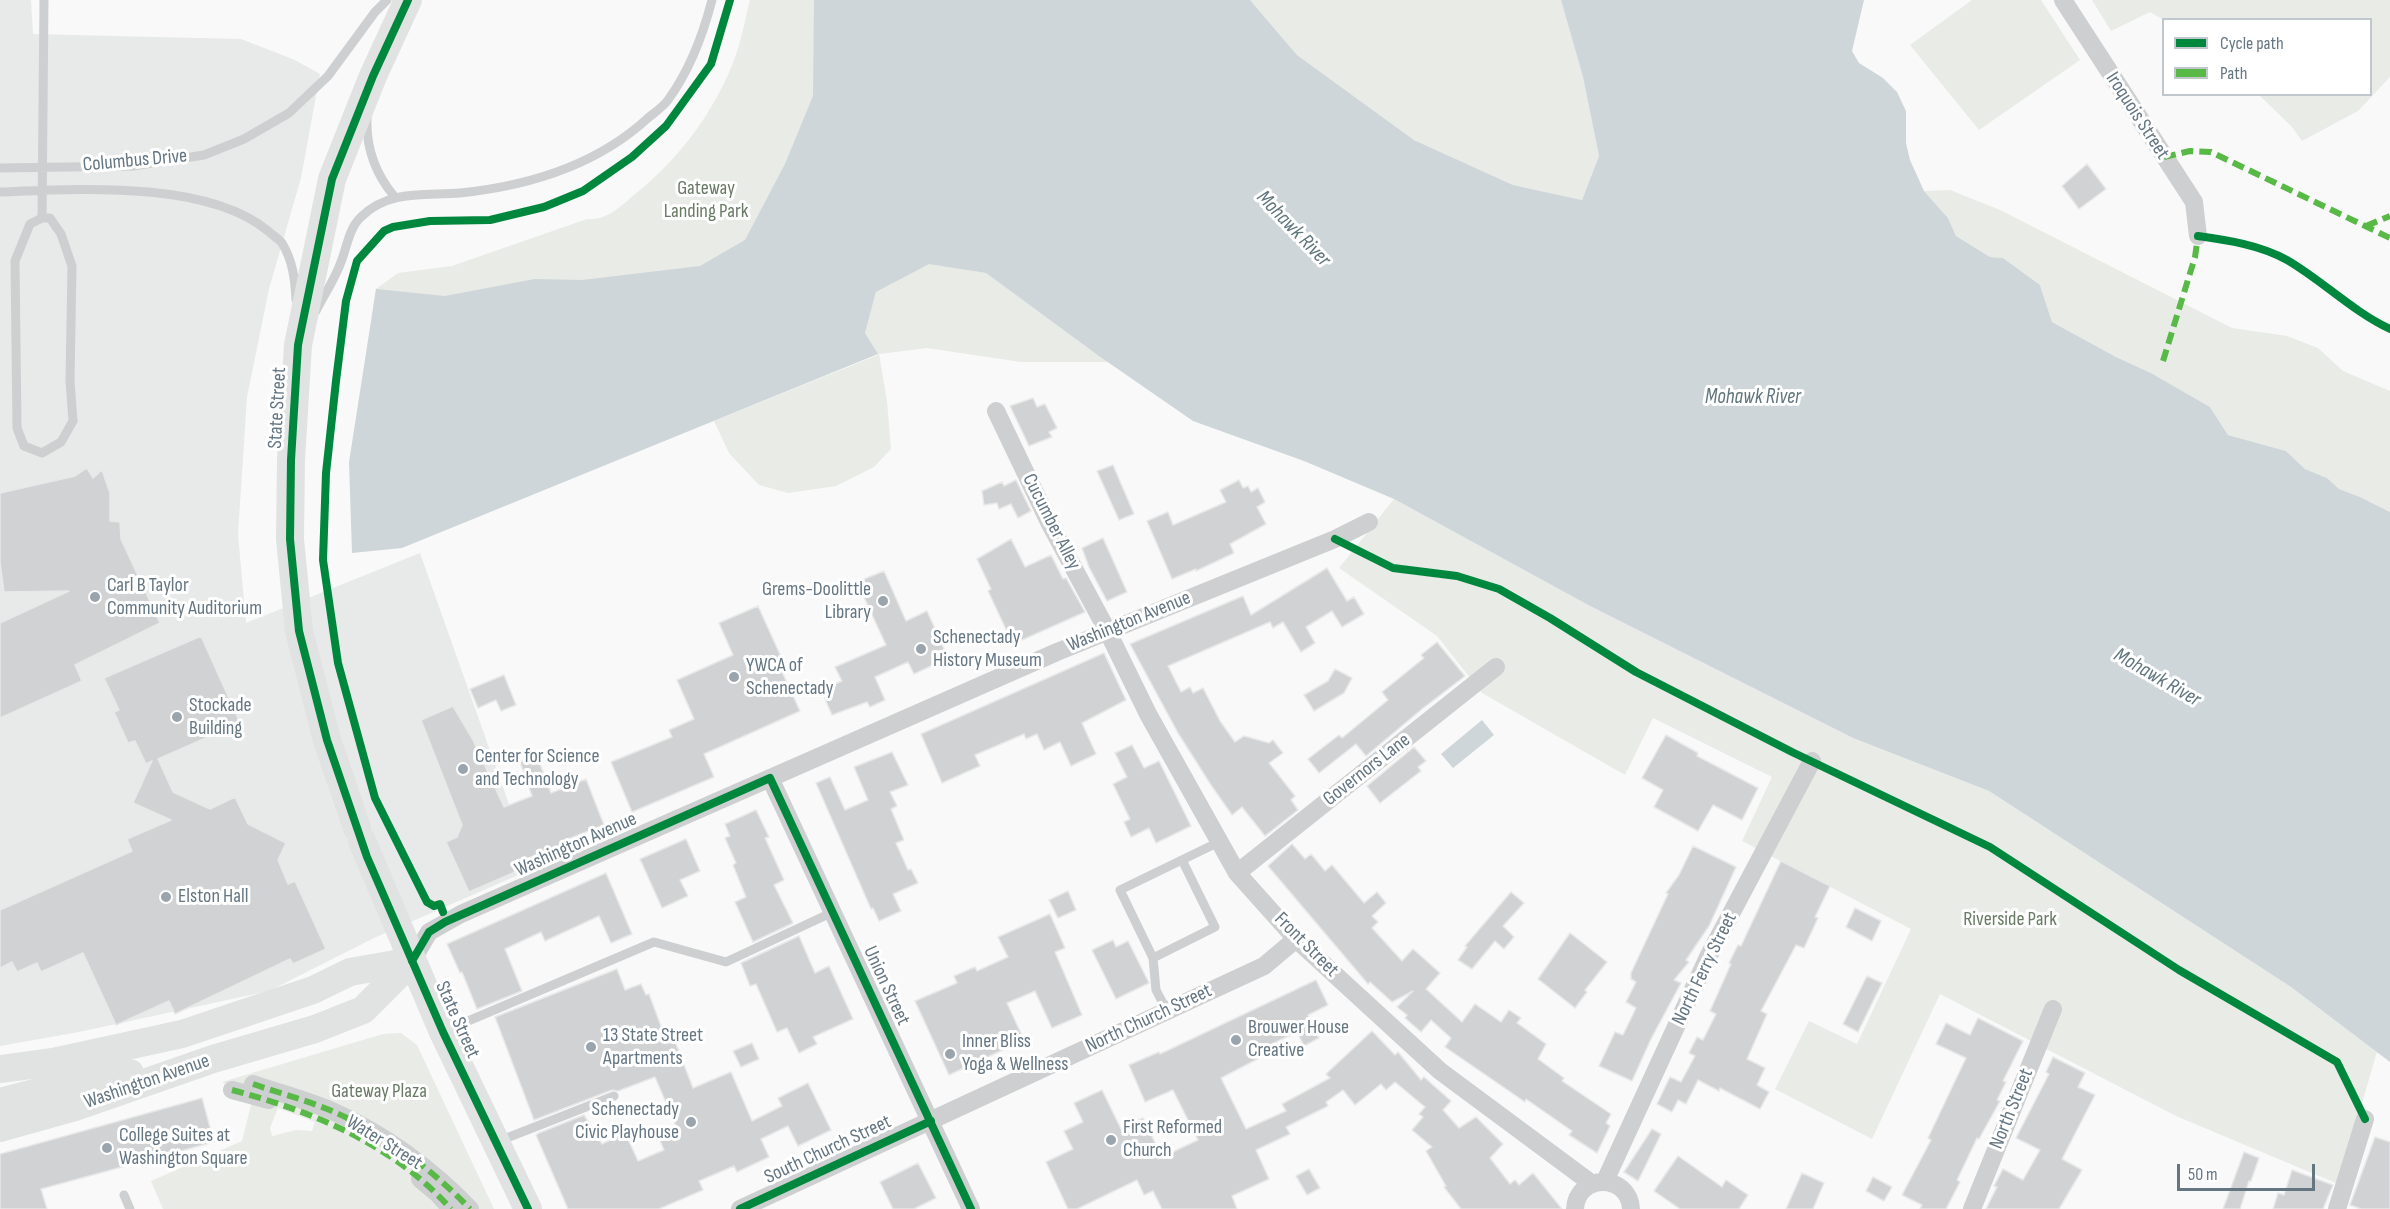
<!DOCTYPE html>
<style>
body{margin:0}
#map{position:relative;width:2390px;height:1209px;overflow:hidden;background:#f9f9f9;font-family:"Sofia Sans Condensed",sans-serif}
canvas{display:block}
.legend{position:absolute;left:2162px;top:18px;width:210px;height:78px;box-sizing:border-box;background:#fff;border:2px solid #c1c8cd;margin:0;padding:8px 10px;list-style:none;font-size:18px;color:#657683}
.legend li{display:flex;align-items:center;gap:12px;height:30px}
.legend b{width:30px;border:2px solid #c1c8cd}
.scale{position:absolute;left:2177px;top:1164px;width:138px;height:27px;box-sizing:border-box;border:3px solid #657683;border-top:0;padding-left:8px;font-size:18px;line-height:21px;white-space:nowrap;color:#657683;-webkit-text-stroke:4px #fff;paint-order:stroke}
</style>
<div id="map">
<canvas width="2390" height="1209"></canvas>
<ul class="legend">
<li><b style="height:8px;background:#00873e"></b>Cycle path</li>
<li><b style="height:8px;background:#58b947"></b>Path</li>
</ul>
<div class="scale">50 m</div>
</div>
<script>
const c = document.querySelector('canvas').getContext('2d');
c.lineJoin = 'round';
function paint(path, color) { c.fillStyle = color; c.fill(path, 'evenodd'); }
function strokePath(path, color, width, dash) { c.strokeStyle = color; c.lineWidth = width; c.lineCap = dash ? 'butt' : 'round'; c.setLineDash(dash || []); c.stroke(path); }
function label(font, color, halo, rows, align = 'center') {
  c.font = font + ' "Sofia Sans Condensed",sans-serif'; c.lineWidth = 6; c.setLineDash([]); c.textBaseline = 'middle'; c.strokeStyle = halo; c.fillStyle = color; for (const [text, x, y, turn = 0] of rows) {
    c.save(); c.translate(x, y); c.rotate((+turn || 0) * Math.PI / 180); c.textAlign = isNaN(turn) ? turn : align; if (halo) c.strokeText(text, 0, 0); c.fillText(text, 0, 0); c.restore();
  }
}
paint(new Path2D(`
 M0,0H31L33,34L241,39L295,60L320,74L301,178L269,289L247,397L238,534L246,623L420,553L532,869L374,938L269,991L79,1032L0,1046Z`), '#e8e9e9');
paint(new Path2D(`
 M750,0H814L815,5L833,254L373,307L376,289L398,273L452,266L587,219C606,221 620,207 634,195C678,160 712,115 733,63C741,43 745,20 750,0Z
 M1250,0H1561L1583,77L1599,156L1582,200L1513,185L1414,140L1297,55Z
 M1972,0H2041L2080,60L1979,130L1910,45Z
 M2092,0H2390V77L2358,111L2302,141L2292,127L2259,95L2370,94V20H2164L2150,12L2111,31Z
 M1950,190L2000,210L2232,328L2287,336L2318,348L2343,371L2390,391V512L2360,497L2339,489L2327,478L2305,469L2286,451L2228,435L2210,407L2151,373L2116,357L2052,322L2040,285L2003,258L1990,257L1956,236L1948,218L1924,191Z
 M929,263L986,273L1108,362H1021L927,348L879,354L887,401L891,449L874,467L836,486L788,493L759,485L729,453L714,421L878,355L865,333L876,292Z
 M1394,499L1590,606L1853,738L1989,791L2291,987L2377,1052L2338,1184L2176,1116L1940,994L1872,1139L1775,1089L1809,1021L1857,1044L1911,929L1742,841L1772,777L1653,718L1625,775L1482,693L1437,636L1339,568Z
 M401,1033L417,1045L494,1209H163L151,1181L242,1141L252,1101L222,1082L383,1034ZM278,1108L315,1122L312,1131L296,1130L272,1136L270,1128Z`), '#e8ebe6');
paint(new Path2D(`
 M814,0H1250L1297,55L1414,140L1513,185L1582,200L1599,156L1583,77L1561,0H1864L1852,51L1859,63L1883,78L1897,92L1906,111V143L1910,160L1924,191L1948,218L1956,236L1990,257L2003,258L2040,285L2052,322L2116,357L2151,373L2210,407L2228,435L2286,451L2305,469L2327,478L2339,489L2360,497L2390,512V1062L2291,987L1989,791L1853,738L1590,606L1394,499L1304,461L1193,421L1099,356L986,273L929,264L876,292L865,333L878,354L402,548L352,553L349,462L376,289L445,296L535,279L582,280L700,266L745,240L785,164L813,96Z
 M1482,720L1494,735L1453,768L1441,754Z`), '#ced6d9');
const building = new Path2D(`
 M2087,164L2106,189L2079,209L2062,186Z
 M1033,398L1037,407L1045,404L1057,428L1049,432L1052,437L1029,446L1010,406Z
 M1113,465L1134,514L1119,520L1097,471Z
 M87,468L93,478L102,470L110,493V521L120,522L121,539L160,623L75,665L82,681L0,718V623L69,591L4,592L0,562V493L75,476Z
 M1016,480L1031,511L1018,518L1011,504L999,509L997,503L984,505L982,491L1002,482L1004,486Z
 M1239,480L1243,488L1248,486L1251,492L1258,488L1265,502L1257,507L1266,524L1230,544L1234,553L1196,571V569L1172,579L1147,521L1168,512L1173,525L1226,502L1220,490Z
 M1103,538L1127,592L1107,601L1089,567L1082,548Z
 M1011,539L1025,567L1051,555L1063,579L1066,578L1085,612L1013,644L988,591L991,589L977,559Z
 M1327,568L1347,601L1354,597L1364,614L1342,627L1332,611L1306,627L1315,643L1301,652L1283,622L1273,628L1270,622L1168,666L1181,692L1190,687L1193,693L1203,688L1220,721L1235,742L1244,736L1269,743L1273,740L1283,753L1269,763L1295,796L1291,800L1298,810L1265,836L1242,807L1232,815L1211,785L1178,733L1130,644L1243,596L1251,615Z
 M884,571L906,621L927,611L948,658L914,674L908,662L875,677L885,700L870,707L867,702L832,715L821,690L842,681L835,667L886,645L857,582Z
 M758,606L788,672L783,674L800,711L704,754L714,777L632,812L611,762L672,737L669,730L694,719L677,680L733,655L719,623Z
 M201,636L240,723L158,759L173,792L210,809L235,797L248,824L286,843L278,860L288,884L295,881L326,949L293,964L290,959L175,1014L169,1001L116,1025L83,953L41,972L37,963L17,972L12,962L0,968V910L132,851L127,839L171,820L133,803L152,761L146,764L135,741L128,743L114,712L119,710L104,678Z
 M1437,642L1465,676L1422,709L1366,756L1356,744L1319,773L1308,759L1339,735L1342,738L1388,700L1382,692L1424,658L1421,655Z
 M1104,653L1126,700L1082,723L1096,754L1071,766L1060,742L1044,750L1037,734L1026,739L1024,734L975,755L980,766L942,783L921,734Z
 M1335,669L1352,678L1344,693L1314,711L1304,695L1328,681Z
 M504,675L516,705L501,711L496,700L478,708L470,689Z
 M453,706L472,738L504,807L532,796L520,762L537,756L551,793L586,779L604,825L568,839L570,843L526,859L529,866L469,892L446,842L457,837L462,825L421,720Z
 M1666,735L1698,753L1697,756L1758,788L1742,820L1713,805L1698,831L1654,807L1663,790L1642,778Z
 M1132,745L1144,768L1159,761L1191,826L1156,843L1149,828L1131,837L1124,822L1130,819L1113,784L1127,777L1115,753Z
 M1414,747L1426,761L1418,767L1421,771L1380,803L1367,786Z
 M892,752L908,785L890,792L897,806L891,809L904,840L896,843L908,870L911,869L918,883L893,894L901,911L879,921L873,908L871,909L816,783L830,777L845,810L868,800L854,767Z
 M756,810L769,837L765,838L784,880L774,885L793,923L753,942L735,902L746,897L733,865L736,863L725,838L730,836L725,824Z
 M686,839L700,871L680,880L688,896L662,908L640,859Z
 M1292,844L1305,859L1311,854L1325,871L1332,865L1364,903L1377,892L1386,903L1372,916L1378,922L1372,928L1402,961L1413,949L1440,973L1426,989L1462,1022L1475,1004L1501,1022L1509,1010L1521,1018L1517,1023L1546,1044L1538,1059L1564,1078L1562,1081L1611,1114L1606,1123L1610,1126L1597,1153L1569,1135L1572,1131L1526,1099L1525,1102L1445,1047L1451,1038L1431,1020L1421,1032L1405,1018L1407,1015L1397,1007L1413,991L1392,1002L1370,982L1368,984L1268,866Z
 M1693,846L1736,867L1709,926L1686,960L1689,962L1674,980L1681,983L1651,1039L1632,1081L1599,1066L1615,1032L1623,1035L1636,1008L1626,1002L1636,982L1631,979V973L1668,894L1666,893L1679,875Z
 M1781,861L1830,886L1815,917L1818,918L1804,948L1796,945L1761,1011L1767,1014L1747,1059L1765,1068L1757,1085L1769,1092L1760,1109L1720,1088L1719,1091L1698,1080L1686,1104L1678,1100L1672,1112L1657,1104L1670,1077L1681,1082L1695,1056L1689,1053L1697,1037L1703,1040L1716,1014L1710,1011L1731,964L1729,963L1738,945L1741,946Z
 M606,873L632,934L611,943L599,916L545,941L541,932L505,949L522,991L477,1009L462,972L460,973L447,944Z
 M1068,891L1076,910L1058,918L1049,900Z
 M1511,892L1524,903L1503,926L1514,937L1504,949L1495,941L1472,969L1458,960L1467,947L1465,946Z
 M1855,908L1881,921L1872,941L1846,927Z
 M1050,914L1065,948L1055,952L1082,1015L1052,1028L1035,991L1007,1003L1024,1040L949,1075L915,1001L957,983L954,976L975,967L977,971L1008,957L998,937Z
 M1570,933L1607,962L1585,990L1587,992L1575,1008L1538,979Z
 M799,936L815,973L829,966L853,1019L813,1037L817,1044L799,1053L787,1028L777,1032L756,984L750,986L741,963Z
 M1113,940L1116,947L1128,941L1149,983L1116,999L1092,950Z
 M617,969L625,990L641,984L646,995L649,994L662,1029L669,1026L693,1088L731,1072L752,1121L782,1106L778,1098L808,1083L831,1130L798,1146L788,1126L761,1139L769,1157L737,1172L734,1166L699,1181L703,1190L659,1209H568L536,1135L539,1133L584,1115L602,1144L623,1134L624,1138L627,1137L638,1161L664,1150L657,1134L676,1126L655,1077L618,1091L612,1090L534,1120L495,1017Z
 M1867,976L1882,983L1858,1032L1843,1024Z
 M1316,980L1328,1005L1308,1015L1319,1038L1304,1046L1297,1032L1268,1046L1271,1052L1221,1078L1246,1129L1286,1111L1282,1104L1330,1078L1326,1074L1372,1031L1395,1055L1398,1052L1421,1080L1424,1077L1451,1101L1443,1110L1459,1128L1476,1117L1503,1144L1490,1158L1510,1184L1515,1180L1519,1185L1533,1173L1562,1209H1461L1444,1187L1446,1186L1426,1151L1432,1147L1412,1130L1423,1117L1419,1114L1425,1107L1395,1082L1386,1090L1381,1084L1355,1105L1343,1090L1326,1102L1328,1106L1286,1127L1290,1134L1256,1150L1269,1179L1232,1196L1237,1209H1162L1153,1191L1144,1195L1137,1180L1077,1209H1068L1046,1162L1073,1149L1064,1131L1083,1122L1074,1103L1102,1090L1121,1129L1143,1118L1162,1157L1198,1140L1173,1090L1145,1102L1129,1065L1159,1052L1160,1054Z
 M1978,1018L2023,1041L2003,1081L2006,1082L1997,1100L2000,1101L1979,1139L1977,1138L1957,1180L1960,1182L1946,1209H1920L1922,1205L1902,1195L1931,1140L1928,1138L1966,1058L1936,1044L1946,1023L1970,1035Z
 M752,1043L759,1059L741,1067L733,1051Z
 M2053,1057L2085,1073L2078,1087L2095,1095L2062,1159L2082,1170L2059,1209H1986L1997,1187L1994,1186L2003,1169L2023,1180L2040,1150L2016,1138L2049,1074L2046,1072Z
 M202,1098L214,1142L41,1189L47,1209H0V1154Z
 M1652,1129L1661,1134L1638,1181L1624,1172Z
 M2375,1137L2390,1142V1209H2361L2350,1205Z
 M2244,1152L2259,1158L2251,1181H2249L2240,1209H2223Z
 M1678,1156L1722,1187L1726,1180L1748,1195L1739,1209H1680L1654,1191Z
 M918,1163L936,1198L914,1209H893L880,1182Z
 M1309,1169L1320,1188L1307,1195L1296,1176Z
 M2292,1170L2333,1185L2323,1209H2273L2278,1193L2284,1195Z
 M1802,1173L1824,1183L1813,1209H1786Z
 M1873,1177L1892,1187L1884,1201L1866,1191Z`);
paint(building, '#d0d2d3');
strokePath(building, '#e8e8e8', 1.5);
strokePath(new Path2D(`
 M367,119C366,148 375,173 394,196
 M0,168L133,166L204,155L244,139L289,113L328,76L375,12L387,0
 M0,192C76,189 207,180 268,231C272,235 279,239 282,243C293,261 295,280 296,300
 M42,218H50L61,234L72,266L70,381L73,421L61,442L42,453L24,446L17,428L15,261L30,224Z
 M42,218L44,0
 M316,311C324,295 335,279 341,262C347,247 349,228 361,217C389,189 425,196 460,193C528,186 597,165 648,118C654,113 663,107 668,100C690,70 703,35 712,0
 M1182,860L1215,927L1153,958L1120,890L1221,841
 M1153,958L1156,990L1167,1011
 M447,1030L654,942L726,962L833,912
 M499,1141L614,1096
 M124,1195L130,1209`), '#cecfd0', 9);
strokePath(new Path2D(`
 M2063,0L2194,202L2198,236
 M996,411L1050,524L1108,632L1148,714L1237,873L1296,939L1440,1071L1591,1183
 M770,778L971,1209
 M1237,873L1496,667
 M412,961L429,932L461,914L1057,652L1335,539L1369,522
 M253,1084C279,1093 306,1100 332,1111C383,1133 432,1169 470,1209
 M232,1090L269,1100
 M420,1179L438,1194L451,1209
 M1605,1181L1708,957L1812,761
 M740,1209L1264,966L1296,939
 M1575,1209C1577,1173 1629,1173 1631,1209
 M1972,1209L2053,1009
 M2337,1209L2365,1119`), '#cecfd0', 18);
strokePath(new Path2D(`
 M357,828L327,740L299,631L290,539L291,460L298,345L332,179L373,76L408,0
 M362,841L443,1032L528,1209
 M0,1069L53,1062L182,1034L313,990L350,972L412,961
 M0,1102L68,1084L130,1073
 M0,1128L75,1107L213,1059L315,1029L363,1010L412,961`), '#e1e2e2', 28);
strokePath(new Path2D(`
 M2164,157L2190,151L2211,152L2390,238
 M2366,226L2390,216
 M2163,361L2195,257L2198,236
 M253,1084C279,1093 306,1100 332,1111C383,1133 432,1169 470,1209
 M232,1090C314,1112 393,1144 451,1209`), '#58b947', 6, [12, 6]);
strokePath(new Path2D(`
 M408,0L373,76L332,179L298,345L291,460L290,539L299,631L327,740L367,857L443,1032L528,1209
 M2198,236C2227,240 2260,245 2287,260C2323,281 2352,311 2390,329
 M1335,539L1393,568L1457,576L1499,589L1550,618L1636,672L1792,752L1990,847L2179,970L2337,1062L2365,1119
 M443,912L440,904L434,906L427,902L375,798L338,663L323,560L326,473L336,381L346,301L357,261L384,231L393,227L430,221L490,220L544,207L583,191L632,157L666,126L711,64L730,0
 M412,961L429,932L445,922L770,778L971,1209
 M740,1209L931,1121`), '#00873e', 8);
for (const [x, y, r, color] of [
 [95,597,6,"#99a4ac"],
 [883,601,6,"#99a4ac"],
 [921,649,6,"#99a4ac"],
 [734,677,6,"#99a4ac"],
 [177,717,6,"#99a4ac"],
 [463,769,6,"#99a4ac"],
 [166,897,6,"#99a4ac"],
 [1236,1040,6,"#99a4ac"],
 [591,1047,6,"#99a4ac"],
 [950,1054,6,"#99a4ac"],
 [691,1122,6,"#99a4ac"],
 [1111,1140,6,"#99a4ac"],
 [107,1148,6,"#99a4ac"]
]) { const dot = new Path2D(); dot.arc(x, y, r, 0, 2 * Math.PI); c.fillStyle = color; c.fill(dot); strokePath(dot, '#fff', 2); }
label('20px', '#657683', '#fff', [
 ["Iroquois Street",2137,116,57],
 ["Columbus Drive",135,161,-5],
 ["State Street",278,408,-87],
 ["Cucumber Alley",1051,522,63],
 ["Washington Avenue",1129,622,-22],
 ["Governors Lane",1367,770,-38],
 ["Washington Avenue",576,845,-24],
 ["Front Street",1306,945,45],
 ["North Ferry Street",1705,969,-64],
 ["Union Street",886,986,65],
 ["North Church Street",1149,1019,-25],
 ["State Street",457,1020,66],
 ["Washington Avenue",147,1082,-19],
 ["North Street",2012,1109,-68],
 ["Water Street",384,1143,32],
 ["South Church Street",828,1150,-25]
]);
label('20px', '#687a64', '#fff', [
 ["Gateway",706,189],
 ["Landing Park",706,212],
 ["Riverside Park",2010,920],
 ["Gateway Plaza",379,1092]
]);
label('20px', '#657683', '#fff', [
 ["Carl B Taylor",107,586],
 ["Community Auditorium",107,609],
 ["Grems-Doolittle",871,590,"right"],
 ["Library",871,613,"right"],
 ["Schenectady",933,638],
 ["History Museum",933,661],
 ["YWCA of",746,666],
 ["Schenectady",746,689],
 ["Stockade",189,706],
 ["Building",189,729],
 ["Center for Science",475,757],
 ["and Technology",475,780],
 ["Elston Hall",178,897],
 ["Brouwer House",1248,1028],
 ["Creative",1248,1051],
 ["13 State Street",603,1036],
 ["Apartments",603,1059],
 ["Inner Bliss",962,1042],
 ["Yoga & Wellness",962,1065],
 ["Schenectady",679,1110,"right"],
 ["Civic Playhouse",679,1133,"right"],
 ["First Reformed",1123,1128],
 ["Church",1123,1151],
 ["College Suites at",119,1136],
 ["Washington Square",119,1159]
], 'left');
label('italic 21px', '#60757c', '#fff', [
 ["Mohawk River",1293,229,46],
 ["Mohawk River",1753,398],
 ["Mohawk River",2157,678,30]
]);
</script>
